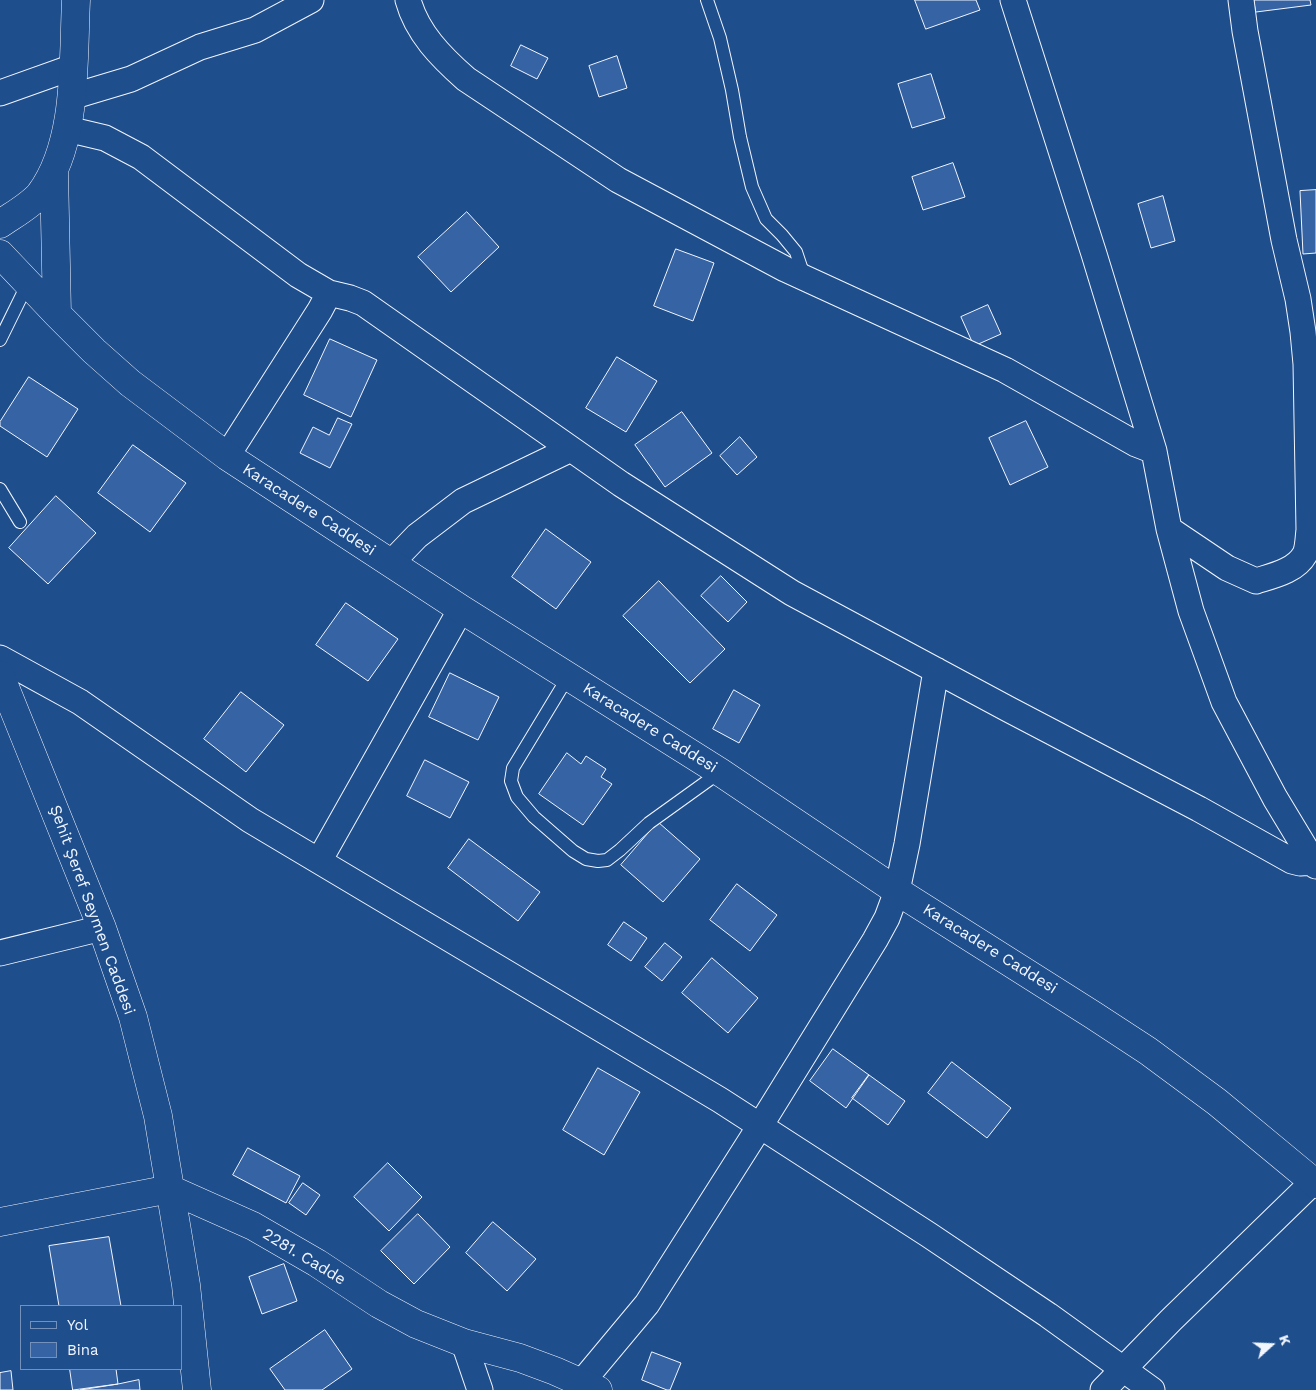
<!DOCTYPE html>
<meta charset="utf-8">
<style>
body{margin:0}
#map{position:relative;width:1316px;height:1390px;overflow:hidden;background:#1f4e8c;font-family:"Work Sans",sans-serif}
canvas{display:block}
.legend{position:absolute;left:20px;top:1305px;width:162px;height:65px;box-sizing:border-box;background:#1f4e8c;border:1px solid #7391ba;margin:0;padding:6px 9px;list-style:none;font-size:15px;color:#f2f6ff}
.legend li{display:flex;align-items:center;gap:10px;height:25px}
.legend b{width:25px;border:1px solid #7391ba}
.north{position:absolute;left:1246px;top:1320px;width:50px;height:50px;-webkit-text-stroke:4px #1f4e8c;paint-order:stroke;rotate:70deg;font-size:14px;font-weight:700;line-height:20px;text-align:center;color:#f2f6ff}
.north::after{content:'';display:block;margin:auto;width:18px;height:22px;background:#f2f6ff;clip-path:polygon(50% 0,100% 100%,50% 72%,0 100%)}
</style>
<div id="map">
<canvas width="1316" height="1390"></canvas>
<ul class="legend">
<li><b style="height:6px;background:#1f4e8c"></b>Yol</li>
<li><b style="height:14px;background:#3563a3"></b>Bina</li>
</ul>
<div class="north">K</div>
</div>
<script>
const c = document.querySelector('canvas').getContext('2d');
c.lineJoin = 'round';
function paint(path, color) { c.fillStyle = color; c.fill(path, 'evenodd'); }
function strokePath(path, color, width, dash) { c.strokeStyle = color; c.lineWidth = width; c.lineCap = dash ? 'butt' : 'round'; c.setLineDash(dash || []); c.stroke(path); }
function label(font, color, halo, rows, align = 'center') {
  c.font = font + ' "Work Sans",sans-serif'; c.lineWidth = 4; c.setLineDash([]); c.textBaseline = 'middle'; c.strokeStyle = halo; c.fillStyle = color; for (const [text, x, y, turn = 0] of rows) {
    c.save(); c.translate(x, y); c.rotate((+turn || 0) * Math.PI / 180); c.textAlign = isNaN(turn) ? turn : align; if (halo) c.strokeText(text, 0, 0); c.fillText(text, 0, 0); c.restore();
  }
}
const building = new Path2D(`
 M915,0H976L980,10L926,29Z
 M1254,0H1310L1311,5L1256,12Z
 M521,45L548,58L537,79L511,66Z
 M617,56L627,88L599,97L589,66Z
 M931,74L945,118L912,128L898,84Z
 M953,163L965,197L923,210L912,177Z
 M1316,190V253L1303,254L1300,191Z
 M1163,196L1175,241L1151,248L1138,204Z
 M467,212L499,247L451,292L418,257Z
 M676,249L714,263L693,321L654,306Z
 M988,305L1001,334L974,346L961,317Z
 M330,339L377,360L351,417L304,395Z
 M617,357L657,381L626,432L586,408Z
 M29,377L78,409L47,457L0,426V422Z
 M682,412L712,453L665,487L635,445Z
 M338,418L352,424L330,468L300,453L313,427L329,435Z
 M1026,421L1048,467L1010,485L989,438Z
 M740,437L757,457L737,475L720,456Z
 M133,445L186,483L150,532L98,493Z
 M56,496L96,533L48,584L9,548Z
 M546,529L591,562L556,609L512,577Z
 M721,576L747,602L728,622L701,596Z
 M659,581L725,649L690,683L623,616Z
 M346,603L398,639L368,681L316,645Z
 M450,673L499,697L478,740L429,717Z
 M734,690L760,705L739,743L713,729Z
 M241,692L284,725L246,772L204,739Z
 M567,753L581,764L586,756L606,769L601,777L612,784L583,825L539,794Z
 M425,760L469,782L450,818L407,796Z
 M658,822L700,859L663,902L621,865Z
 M469,839L540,892L518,921L448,868Z
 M737,884L777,915L750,951L710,920Z
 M624,922L647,938L631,961L608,945Z
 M665,943L682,957L662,981L645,967Z
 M712,958L758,998L728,1033L682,993Z
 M833,1049L869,1075L846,1108L810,1081Z
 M952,1062L1011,1108L987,1138L928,1093Z
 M598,1068L640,1092L604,1155L563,1130Z
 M869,1075L905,1101L888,1125L852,1098Z
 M248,1148L300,1176L286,1203L233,1175Z
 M388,1163L422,1197L389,1231L354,1197Z
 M303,1183L320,1195L306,1215L289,1203Z
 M418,1214L450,1247L414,1284L381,1251Z
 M493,1222L536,1259L507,1291L466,1253Z
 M109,1237L121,1306H59L49,1246Z
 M284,1264L297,1301L262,1314L249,1277Z
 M325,1330L352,1369L322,1390H285L270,1369Z
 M652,1352L681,1363L670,1390H667L642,1380Z
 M70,1369H116L118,1384L73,1390Z
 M11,1371L13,1390H0V1373Z
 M139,1380L140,1390H80L118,1384Z`);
paint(building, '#3563a3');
strokePath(building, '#f2f6ff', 1);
const lane = new Path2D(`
 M707,0L720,38L732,90L740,137L752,187L766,219L782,235L796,252L804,276
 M0,340L28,283
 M0,489L20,522
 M568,677L513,768L511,781L517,797L534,817L573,851L586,859L598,861L607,860L620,850L649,823L720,772`);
const street = new Path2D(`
 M408,0C417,33 441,57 466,79L618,180L785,269L1005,370L1136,444L1154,451
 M1013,0L1094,254L1154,451L1169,529L1191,611L1224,702L1275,798L1316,866
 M0,93L73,67
 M71,97L131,79L200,47L255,30L311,0
 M67,129L105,138L141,157L298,275L329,293L350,298L363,303L621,484L792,593L1008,709L1199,809L1292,861L1300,863L1314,862
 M227,456L320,310L329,293
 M1169,529L1227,568L1256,581C1272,576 1296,571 1305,554C1308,548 1308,537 1309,530L1306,364L1303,332L1298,299L1284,240L1245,31L1241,0
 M391,563L417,536L463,501L571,449
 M0,658L80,702L250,820L720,1100L929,1235L1048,1315L1152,1390
 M319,861L461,609
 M0,953L102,928
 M464,1343L480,1390
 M582,1382L647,1304L760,1126L875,940L887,918L897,891L907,844L936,670
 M1103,1390L1171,1320L1313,1182`);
const secondary = new Path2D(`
 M54,171L57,314
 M0,224C13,215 30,206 40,194C78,143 73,61 76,0
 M0,254L57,314L94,351L130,383L227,456L461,609L720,772L897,891L1093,1015L1148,1051L1217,1102L1316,1184
 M0,675L102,928L133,1017L158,1116L186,1285L197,1390
 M0,1222L170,1189L253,1226L317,1263L379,1304L416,1324L464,1343L520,1358L555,1371L598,1390`);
strokePath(lane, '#f2f6ff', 14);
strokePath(street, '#f2f6ff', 27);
strokePath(secondary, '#f2f6ff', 29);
strokePath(lane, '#1f4e8c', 12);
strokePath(street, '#1f4e8c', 25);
strokePath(secondary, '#1f4e8c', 28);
label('16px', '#f2f6ff', '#1f4e8c', [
 ["Karacadere Caddesi",309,510,33],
 ["Karacadere Caddesi",650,728,32],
 ["Şehit Şeref Seymen Caddesi",92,910,70],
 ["Karacadere Caddesi",990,949,32],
 ["2281. Cadde",304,1257,31]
]);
</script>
